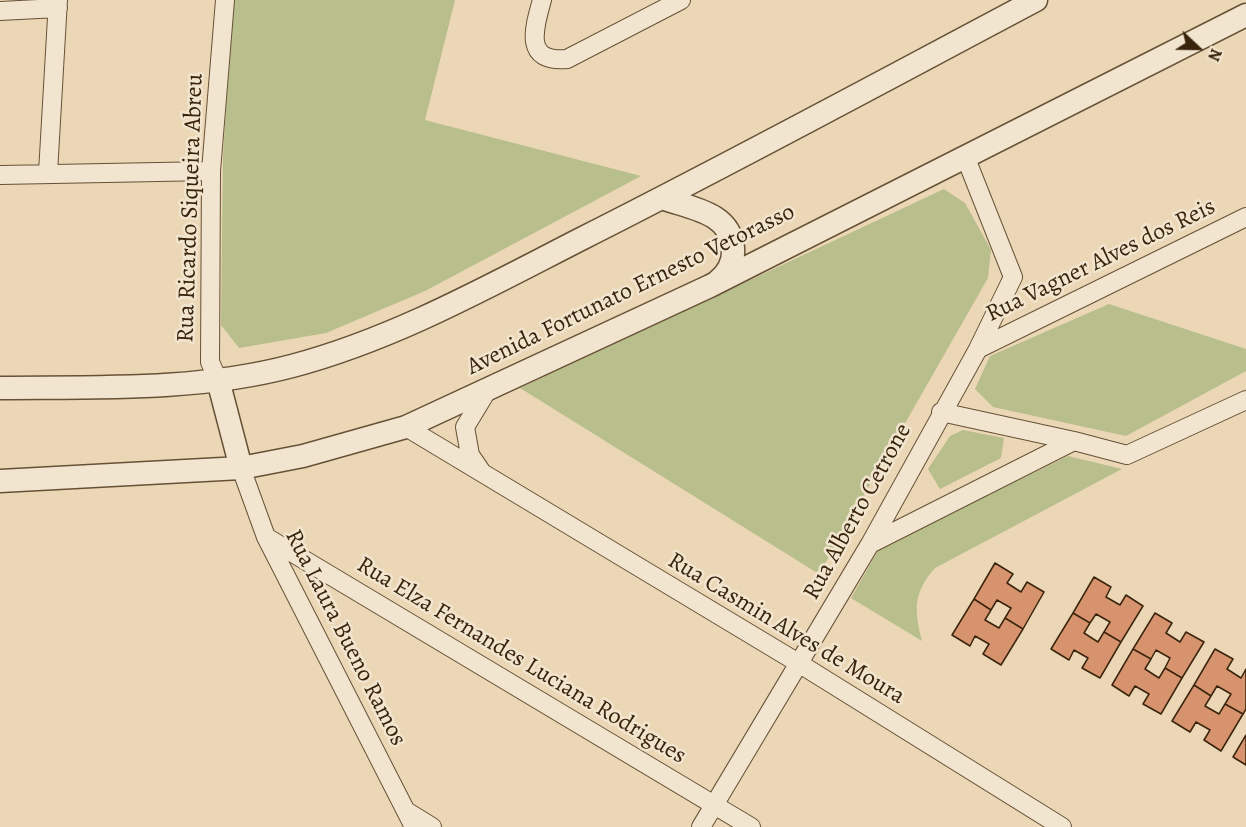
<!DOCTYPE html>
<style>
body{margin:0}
#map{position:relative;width:1246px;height:827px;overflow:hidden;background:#ebd7b5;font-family:Alegreya,serif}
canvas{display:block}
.north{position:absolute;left:1168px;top:18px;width:60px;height:60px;-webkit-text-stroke:4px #f2e5cf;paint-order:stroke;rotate:112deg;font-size:16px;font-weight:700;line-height:24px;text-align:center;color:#39240b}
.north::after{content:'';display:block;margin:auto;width:21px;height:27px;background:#39240b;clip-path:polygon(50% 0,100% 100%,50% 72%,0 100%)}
</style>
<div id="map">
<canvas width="1246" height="827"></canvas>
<div class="north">N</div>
</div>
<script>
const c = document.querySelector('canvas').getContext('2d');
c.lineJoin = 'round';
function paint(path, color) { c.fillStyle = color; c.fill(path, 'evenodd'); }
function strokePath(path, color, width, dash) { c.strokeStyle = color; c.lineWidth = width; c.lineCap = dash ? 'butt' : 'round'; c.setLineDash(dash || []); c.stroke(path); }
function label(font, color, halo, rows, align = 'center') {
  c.font = font + ' Alegreya,serif'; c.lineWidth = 5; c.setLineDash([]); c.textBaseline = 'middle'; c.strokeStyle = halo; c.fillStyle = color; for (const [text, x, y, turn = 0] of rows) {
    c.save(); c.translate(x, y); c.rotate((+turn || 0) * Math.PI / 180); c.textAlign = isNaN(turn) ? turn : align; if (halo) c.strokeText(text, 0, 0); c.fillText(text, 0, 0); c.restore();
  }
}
paint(new Path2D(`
 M233,0H455L425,120L641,176L425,291L326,333L239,348L221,325L223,156Z
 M944,189L965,203L991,250L988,278L819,574L520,388Z
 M1109,304L1246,349V371L1126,436L993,407L975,389L990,356Z
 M963,430L1004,438L1001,458L940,489L928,469L950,436Z
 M1068,456L1122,469L935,568C913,593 914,610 922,641L851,598L879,549Z`), '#b8be8c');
const building = new Path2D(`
 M995,563L1013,574L1007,583L1021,592L1027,582L1044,592L1023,629L1005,618L1011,608L997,600L991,610L974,599Z
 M1094,577L1111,587L1106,597L1120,605L1126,595L1143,606L1121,642L1104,632L1110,622L1096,614L1090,623L1073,613Z
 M974,599L991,610L985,620L999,628L1005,618L1023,629L1001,665L983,654L989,644L975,636L970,646L952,635Z
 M1073,613L1090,623L1084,633L1098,642L1104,632L1121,642L1100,678L1082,668L1088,658L1074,650L1069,660L1051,649Z
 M1155,613L1172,623L1166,633L1180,642L1186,632L1204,642L1182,678L1165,668L1170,658L1156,650L1151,659L1133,649Z
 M1133,649L1151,659L1145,669L1159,678L1165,668L1182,678L1161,714L1143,704L1149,694L1135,686L1129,696L1112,685Z
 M1215,649L1233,659L1227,669L1241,678L1246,669V709L1243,714L1225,704L1231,694L1217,686L1211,696L1194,685Z
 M1194,685L1211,696L1205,706L1219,714L1225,704L1243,714L1221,751L1204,740L1210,730L1196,722L1190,732L1172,721Z
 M1246,735V765L1233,757Z`);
paint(building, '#d6936e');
strokePath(building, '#39240b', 1.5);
const minor = new Path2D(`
 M542,0C534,28 523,63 567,59L681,0
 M0,11L58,8
 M48,173L58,0
 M0,175L211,171
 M978,349L1246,217
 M218,380L210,362L211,171L225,0
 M941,412L1074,441L1127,455L1246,400
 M406,427L800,664L1062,827
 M241,468L266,537L414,827
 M481,471L470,455L465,427L488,389
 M266,537L751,827
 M870,544L1074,441
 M406,811L432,827
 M701,827L870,544L978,349L1013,277L965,156`);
const tertiary = new Path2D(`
 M662,198C689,208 731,212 733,248C734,261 728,273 718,281
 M218,380L241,468
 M0,388C96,387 198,391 292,366C394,339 487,287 581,239C734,162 885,80 1036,0
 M0,481L241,468L303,456L406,427L710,286L1246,15`);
strokePath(minor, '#665136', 20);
strokePath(tertiary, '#665136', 25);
strokePath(minor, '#f2e5cf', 18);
strokePath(tertiary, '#f2e5cf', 22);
label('24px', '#39240b', '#f2e5cf', [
 ["Rua Ricardo Siqueira Abreu",191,208,-88],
 ["Rua Vagner Alves dos Reis",1101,261,-26],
 ["Avenida Fortunato Ernesto Vetorasso",631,290,-26],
 ["Rua Alberto Cetrone",858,512,-61],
 ["Rua Casmin Alves de Moura",786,629,31],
 ["Rua Laura Bueno Ramos",345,638,63],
 ["Rua Elza Fernandes Luciana Rodrigues",521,661,31]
]);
</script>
